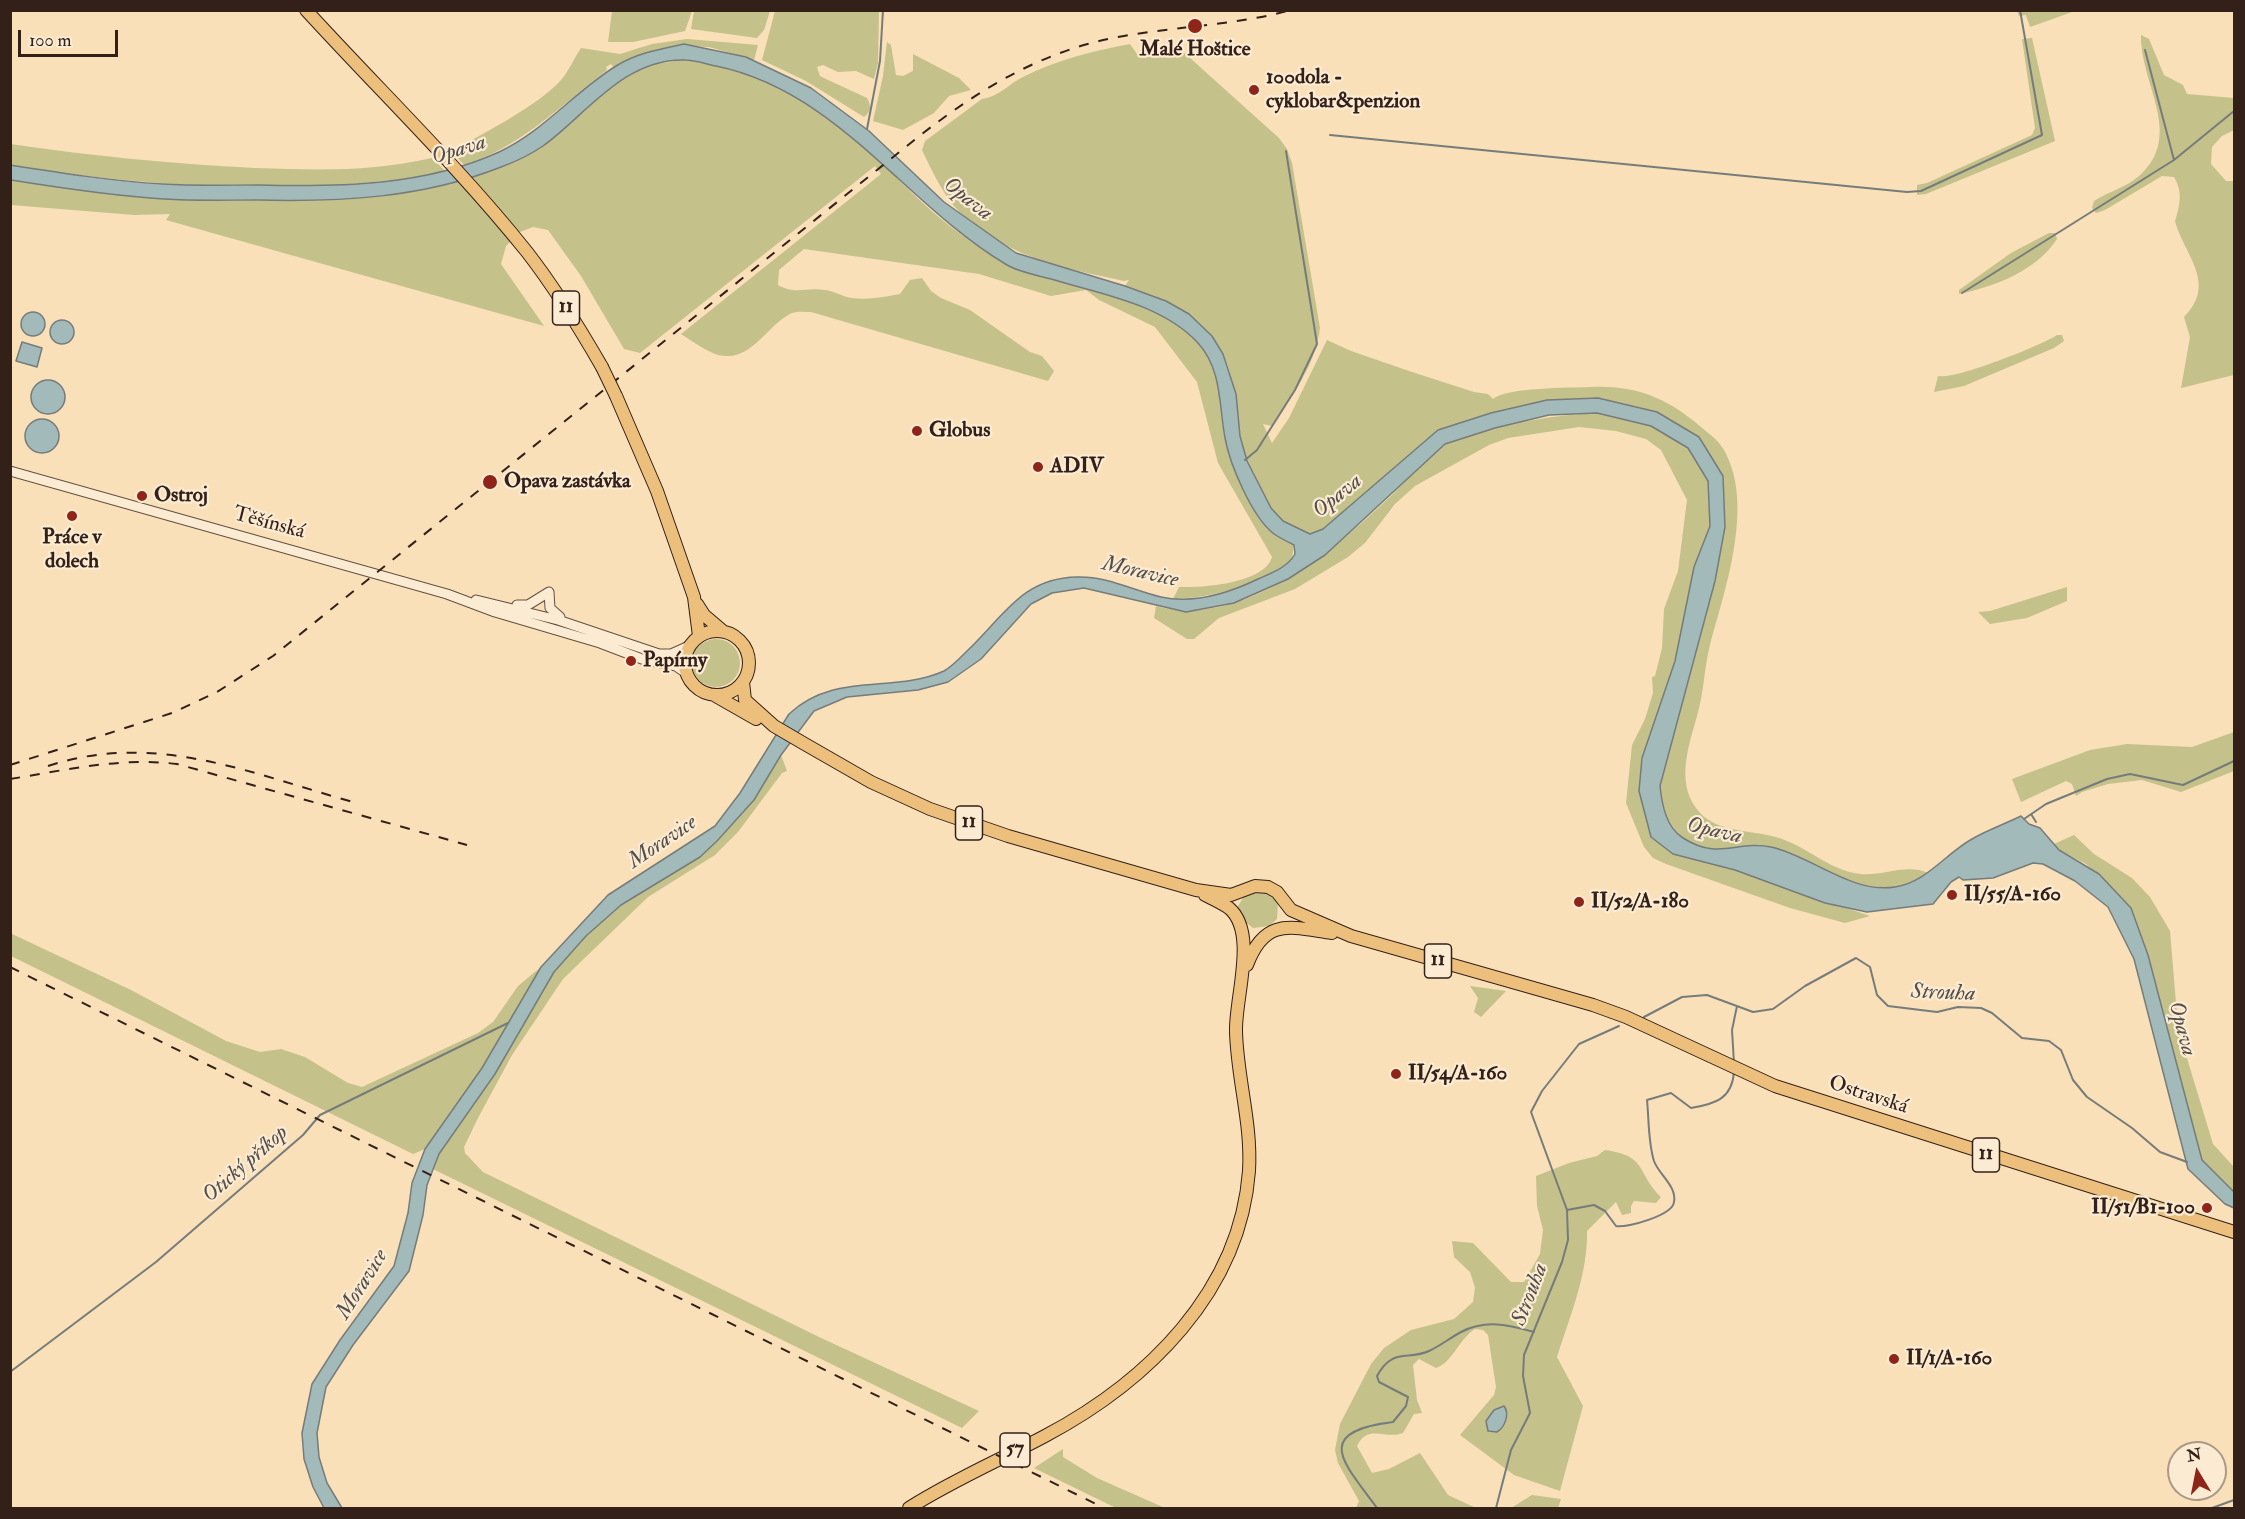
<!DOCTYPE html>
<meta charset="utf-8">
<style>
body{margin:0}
#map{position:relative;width:2245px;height:1519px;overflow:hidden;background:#f9e0b9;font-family:"IM FELL Double Pica",serif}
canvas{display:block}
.frame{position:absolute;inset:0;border:12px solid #322019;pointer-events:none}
.north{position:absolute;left:2167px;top:1441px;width:60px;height:60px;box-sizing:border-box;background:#fbebd2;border:2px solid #ab9a88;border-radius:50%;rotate:350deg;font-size:16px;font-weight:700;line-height:24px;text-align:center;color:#322019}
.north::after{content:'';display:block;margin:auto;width:21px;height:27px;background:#8f2418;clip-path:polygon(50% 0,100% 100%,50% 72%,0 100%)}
.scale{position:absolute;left:18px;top:30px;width:100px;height:27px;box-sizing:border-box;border:3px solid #322019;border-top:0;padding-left:8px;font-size:18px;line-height:21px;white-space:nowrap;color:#322019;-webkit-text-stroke:4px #fbebd2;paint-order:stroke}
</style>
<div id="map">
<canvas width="2245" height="1519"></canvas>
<div class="frame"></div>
<div class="north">N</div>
<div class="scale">100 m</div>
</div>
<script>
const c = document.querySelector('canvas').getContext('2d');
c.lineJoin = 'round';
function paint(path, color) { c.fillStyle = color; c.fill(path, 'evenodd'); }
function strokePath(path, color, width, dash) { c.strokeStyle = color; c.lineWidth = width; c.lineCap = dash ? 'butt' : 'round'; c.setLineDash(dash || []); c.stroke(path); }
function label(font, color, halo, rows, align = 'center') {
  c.font = font + ' "IM FELL Double Pica",serif'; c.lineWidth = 4.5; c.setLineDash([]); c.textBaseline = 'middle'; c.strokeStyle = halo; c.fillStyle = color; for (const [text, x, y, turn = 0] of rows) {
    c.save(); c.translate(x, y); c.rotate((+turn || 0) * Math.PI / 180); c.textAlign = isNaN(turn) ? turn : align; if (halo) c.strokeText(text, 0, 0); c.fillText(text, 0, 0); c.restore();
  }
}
paint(new Path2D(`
 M612,11V10L692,11L685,31L633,42H608Z
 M694,11V10L770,11L764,30L757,38L691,29Z
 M775,11H879L878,63L874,79L856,71L838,72L823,65L817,67L820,76L826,79L867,98C871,105 872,111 864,117L806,81L762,60Z
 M2017,11H2075L2030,27L2026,15L2019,16Z
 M2141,35L2149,39L2164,75L2183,85L2187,94L2234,98V130L2222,136L2212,147L2211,164L2226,181H2234V375L2181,388L2190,337L2184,317C2218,283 2184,255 2175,221C2180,205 2183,192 2174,177L2162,176L2105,210L2096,213L2092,208L2094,201C2108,192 2127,187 2139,176C2185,135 2140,85 2141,35Z
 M2032,38L2055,141L1926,194L1917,195V185L1927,183L2032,135L2035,128L2022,39Z
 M687,39L758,45L754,60L709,47L681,46L614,68L611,64L606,67L607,70C561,105 521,147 464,165L451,151C481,135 539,105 561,80C569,71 574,58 581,48L620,54L652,44Z
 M887,42L891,45L896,75L903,76L913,71V54L959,78L971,90L949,96L934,113L903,130L873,121L883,76Z
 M1130,44L1137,54L1180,49L1279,138L1287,149L1292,163L1320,328C1316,364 1292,396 1272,426L1263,424L1272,443L1289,418L1327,340L1351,351L1409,371L1474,392L1488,394L1493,399C1507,387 1570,388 1591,387C1632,385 1663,396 1695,422C1705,431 1717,438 1724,450C1755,505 1725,589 1710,645C1704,668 1704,693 1697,716C1689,745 1676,781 1696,808C1715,836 1759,828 1787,841C1812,851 1832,871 1861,874C1884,876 1907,863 1928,873C1917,879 1906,886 1894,887C1856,891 1789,858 1753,845C1701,859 1665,842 1660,786L1715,581L1725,527L1698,437L1598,398L1547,400L1491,413L1438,430L1323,529L1310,534C1300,531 1290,528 1282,520C1263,503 1244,460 1240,435C1234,402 1235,363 1211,335C1188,308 1157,298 1125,286L1129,280L1124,281C1063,268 997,255 954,206C941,190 931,169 922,150L925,141L982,99C998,97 1009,84 1023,77C1056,60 1093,51 1130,44Z
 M684,59C729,68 763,77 803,100C854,129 891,175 934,213C956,232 983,251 1008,265C1019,272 1034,274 1047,278C1098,293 1161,303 1199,344C1222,369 1219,407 1225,439C1231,469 1249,509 1271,531C1277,537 1287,541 1294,545L1292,559C1258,586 1216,597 1173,599L1179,587C1203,588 1265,583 1272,557L1218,463L1197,382L1155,327L1099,300L1086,290L1051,296L979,274L804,249L779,270L778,285C795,295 807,287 825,290C834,291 843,297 852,298C868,300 884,297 900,294L910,280L922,278L931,291L941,298L970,310L1030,352L1042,356L1054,371L1048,381L811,312C805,312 798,311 792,313C766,325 752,363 718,355C706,351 692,341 681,334L881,174L875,166L640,353L624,349L581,276L548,230L533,227L520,232L506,246L501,264L544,326L166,220L170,214L134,215L11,205L10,180C133,199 253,207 376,194C420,189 463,184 504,166C517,161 533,153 544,145C577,119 606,80 648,66C660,63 673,62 684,59Z
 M10,144C92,156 173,164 255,168C318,170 371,172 432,158L446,172C302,198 154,187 11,166Z
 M2049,233H2055L2057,239C2036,271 1996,286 1959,294V290L2011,253Z
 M2057,335H2062L2064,341L2054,348L1964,386L1934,392L1938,376C1955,380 2040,346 2057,335Z
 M1597,413L1651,426L1688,448L1708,481L1710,526L1694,567L1675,661L1642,758L1673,854L1735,870L1870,916L1845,923L1790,908L1666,864L1653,858L1644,847L1626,803L1632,745L1645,719L1653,693L1652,677L1655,676L1662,648L1664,609L1678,571L1687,500L1661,450L1646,439L1616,431L1579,427L1508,438L1489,445L1415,486L1395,504L1365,543L1348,557L1295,589L1219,618L1194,639H1187L1154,618L1156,606C1243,630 1335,549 1393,494C1406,481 1430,452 1445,444C1453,439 1463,438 1471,435C1513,422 1553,415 1597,413Z
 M2067,587V601L2027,618L1990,624L1978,612L1990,611Z
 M692 663a24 24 0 1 1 48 0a24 24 0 1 1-48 0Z
 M2234,732V771L2181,792L2142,780L2108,784L2082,792L2076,796L2072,784L2066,781L2021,802L2012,779L2090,750L2127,744L2192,747Z
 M781,755L787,771L782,773L738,832L715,855L648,897L563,979L512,1055L478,1118L464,1147L465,1153L483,1172L819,1337L979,1411L962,1428L433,1169L439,1154L496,1073L554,972L586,936L621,905L700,857L717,841L754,800Z
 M2074,835L2094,854L2132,878L2150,897L2170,931L2177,1015L2183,1045L2213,1144L2234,1167V1192L2202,1161L2148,955L2131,908L2086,864L2059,850L2054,844Z
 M1253,891L1271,893L1278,902L1277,919L1269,926L1253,928L1244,921L1237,908L1244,896Z
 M10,933L131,990L226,1041L260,1052L281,1049L305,1057L348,1083L362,1087L478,1033L493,1022L518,986L541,967L482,1068L425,1149L413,1154L11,956Z
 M1470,986L1506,991L1481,1017L1474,1012L1478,998Z
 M1605,1150C1648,1156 1636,1172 1661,1197L1656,1203L1634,1201L1631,1206V1213L1622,1215L1616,1202L1587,1231C1588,1274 1570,1316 1557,1357L1583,1406L1560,1491L1514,1475L1460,1435L1494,1395L1496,1387L1488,1335L1483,1330L1475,1329C1459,1339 1452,1363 1436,1368L1419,1359L1413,1365L1417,1400L1422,1413L1414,1414L1403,1433C1385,1440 1368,1423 1357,1446L1372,1473L1389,1469L1420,1453L1448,1495L1476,1508H1356L1359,1501L1338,1463L1335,1450L1340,1424L1371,1364L1384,1348L1411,1330L1454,1319L1473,1302L1475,1288L1470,1272L1454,1257L1452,1241L1473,1243L1511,1282H1524L1540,1254L1543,1230L1537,1206L1536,1176L1569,1163L1597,1156Z
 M1063,1449V1457L1097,1478L1165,1508H1116L1034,1468Z
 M1532,1495L1561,1499L1558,1508H1511Z`), '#c4c18b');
const water = new Path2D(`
 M684,44L746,57L811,88L869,131L944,202L1016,253L1125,286L1166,301L1189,314L1212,336L1223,354L1236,394L1240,436L1247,461L1271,508L1283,521L1310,534L1323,529L1438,430L1491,413L1547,400L1598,398L1657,412L1699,437L1723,476L1725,527L1715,581L1660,786C1662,805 1666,827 1683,838C1719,861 1737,840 1771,847C1812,856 1851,894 1895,887C1927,882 1945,854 1972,839C1987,830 2005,824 2021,816L2029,824L2040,828L2059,850L2099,874L2131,908L2148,955L2202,1160L2234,1192V1208L2225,1204L2188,1169L2134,959L2108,907L2075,881L2043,864L2033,863L1993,878L1963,880L1959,877L1951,882L1933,904L1867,912L1825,903L1735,870L1673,854L1651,837L1639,791L1642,758L1675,661L1694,567L1710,526L1708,481L1688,448L1651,426L1597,413L1549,415L1495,428L1445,444L1325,555L1288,579L1234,603L1186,612L1084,588L1052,593L1031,604L981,659L948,682L918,690L847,697L814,711L781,755L754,800L717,841L700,857L621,905L586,936L554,972L495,1074L439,1154L427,1185L423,1215L409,1271L353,1345L326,1387L317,1433L319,1457L327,1483L342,1508H324L313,1487L304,1459L302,1433L312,1384L340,1340L394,1266L408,1213L412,1183L425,1149L482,1068L541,967L608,895L715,826L740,793L789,714C835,671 893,694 944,671C953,666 961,657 968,650C1004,616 1022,578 1077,577C1107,576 1132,590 1161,597C1193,604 1229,593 1258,579C1271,573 1288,567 1295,554L1294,545C1288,542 1280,538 1274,534C1252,517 1230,465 1225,438C1219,406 1222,369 1198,343C1162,304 1100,294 1051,279C1036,275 1019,272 1007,265C904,204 838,91 716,66C706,64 695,60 685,60C624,58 586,115 543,146C531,154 515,162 501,167C423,198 341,202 257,200C226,200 195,201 164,199C113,196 61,188 11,180L10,165C61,173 112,181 163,184C195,186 227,185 259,185C339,187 425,186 499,152C544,131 574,92 616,66C637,53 660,49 684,44Z
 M21 324a12 12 0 1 1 24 0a12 12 0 1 1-24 0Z
 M50 332a12 12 0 1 1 24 0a12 12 0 1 1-24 0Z
 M22,342L42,348L37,367L16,361Z
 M31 397a17 17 0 1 1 34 0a17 17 0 1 1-34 0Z
 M25 436a17 17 0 1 1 34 0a17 17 0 1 1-34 0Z
 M1504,1406C1510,1414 1505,1427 1497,1432L1488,1431L1486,1421L1494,1410Z`);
paint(water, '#a3babb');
strokePath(water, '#767c7a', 1.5);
strokePath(new Path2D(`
 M2145,50L2174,160
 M867,129L880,61L883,10
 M1330,135L1907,192L1921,191L2042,135L2020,10
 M1962,293L2174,160L2234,111
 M1245,460L1257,450L1295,390L1317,344L1286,151
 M2031,814L2036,822
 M2024,819L2046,804L2107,779L2130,774L2183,785L2234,761
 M1644,1017L1682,997L1707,995L1753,1012L1773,1009L1805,986L1856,958L1870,967L1877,995L1888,1006L1937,1012L1958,1007L1981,1008L1992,1013L2022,1038L2049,1041L2061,1050L2073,1080L2087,1097L2132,1128L2160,1152L2187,1162
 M1734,1063L1732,1030L1737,1006
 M1567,1210L1594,1205L1605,1211L1616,1226C1628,1228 1673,1215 1674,1202C1677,1186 1659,1175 1654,1161C1648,1142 1649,1119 1647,1100L1671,1093L1691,1108C1715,1104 1732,1099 1734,1072
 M10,1372L156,1262L303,1135L320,1115L508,1023
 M1377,1508C1344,1463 1311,1432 1393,1422L1406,1406L1408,1397L1379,1382L1377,1376C1393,1347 1407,1361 1429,1351C1440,1346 1450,1338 1461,1332C1486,1319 1509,1325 1534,1332
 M1496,1508L1511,1450L1530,1413L1523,1376L1524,1355L1562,1262L1568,1240L1567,1210L1531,1112L1542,1091L1579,1044L1619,1026
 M2212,1508L2234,1500`), '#767c7a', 2);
const minor = new Path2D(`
 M10,471L447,594L495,612L600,643L642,659L676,666L686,673
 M549,592L550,608L560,617
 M476,600L558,620L659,654H671L691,645
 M517,605H528L549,592`);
const major = new Path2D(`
 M306,10C380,91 459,167 527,252C555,288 579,327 602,367
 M616,396L657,491L694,597L699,636
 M697,604L704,615L724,632
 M685 663a32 32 0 1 1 64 0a32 32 0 1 1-64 0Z
 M743,682L745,700L774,726L803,743L871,782L930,809L1008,836L1196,890L1231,895L1255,886L1268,887L1277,892L1291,910L1351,936L1593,1005L1626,1017L1775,1086L2234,1232
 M714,695L756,719
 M1247,965C1265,917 1290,927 1332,933
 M909,1508C953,1480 1000,1460 1045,1436C1147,1382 1240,1292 1249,1171C1252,1123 1237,1078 1236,1031C1235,998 1258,932 1229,908C1222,903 1213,899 1205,895`);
strokePath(minor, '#645041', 11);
strokePath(major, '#322019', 14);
strokePath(minor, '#fbebd2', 9);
strokePath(major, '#ecc07c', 12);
strokePath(new Path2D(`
 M10,765L172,713L217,692L273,656L918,137C981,88 1045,49 1124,36C1180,26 1237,25 1291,10
 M48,766C157,730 254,775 360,804
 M10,779C67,770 119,757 177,764L467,845
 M10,967L1104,1508`), '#322019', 2, [10, 10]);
const majorBridge = new Path2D(`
 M602,367L616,396`);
strokePath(majorBridge, '#322019', 14, []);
strokePath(majorBridge, '#ecc07c', 12);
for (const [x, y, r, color] of [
 [1195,26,8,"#8f2418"],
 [1254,90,6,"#8f2418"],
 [917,431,6,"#8f2418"],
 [1038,467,6,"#8f2418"],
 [490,482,8,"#8f2418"],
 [142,496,6,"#8f2418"],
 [72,516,6,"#8f2418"],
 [631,661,6,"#8f2418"],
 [1952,895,6,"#8f2418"],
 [1579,902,6,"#8f2418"],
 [1396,1074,6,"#8f2418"],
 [2207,1208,6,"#8f2418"],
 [1894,1359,6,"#8f2418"]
]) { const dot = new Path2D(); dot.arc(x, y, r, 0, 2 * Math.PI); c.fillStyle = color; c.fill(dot); strokePath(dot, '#fbebd2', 2); }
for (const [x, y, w] of [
 [566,308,27],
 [969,823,27],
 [1438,961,27],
 [1986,1155,27],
 [1015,1450,30]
]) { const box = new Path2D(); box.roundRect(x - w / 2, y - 17, w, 34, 4.5); c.fillStyle = '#fbebd2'; c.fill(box); strokePath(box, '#322019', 1.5); }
label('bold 20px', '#322019', null, [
 ["11",566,308],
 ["11",969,823],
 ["11",1438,961],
 ["11",1986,1155],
 ["57",1015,1450]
]);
label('bold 21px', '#322019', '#fbebd2', [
 ["Malé Hoštice",1195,50,"center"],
 ["100dola -",1266,78],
 ["cyklobar&penzion",1266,102],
 ["Globus",929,431],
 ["ADIV",1050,467],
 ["Opava zastávka",504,482],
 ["Ostroj",154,496],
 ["Práce v",72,538,"center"],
 ["dolech",72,562,"center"],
 ["Papírny",643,661],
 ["II/55/A-160",1964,895],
 ["II/52/A-180",1591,902],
 ["II/54/A-160",1408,1074],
 ["II/51/B1-100",2195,1208,"right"],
 ["II/1/A-160",1906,1359]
], 'left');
label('21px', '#322019', '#fbebd2', [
 ["Těšínská",269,524,15],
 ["Ostravská",1868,1096,18]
]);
label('italic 22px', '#544e4a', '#fbebd2', [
 ["Opava",459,151,-17],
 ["Opava",967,200,38],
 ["Opava",1338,497,-39],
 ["Moravice",1140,573,13],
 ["Opava",1714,832,13],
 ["Moravice",663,843,-34],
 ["Strouha",1943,994,2],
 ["Opava",2181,1029,75],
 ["Otický příkop",246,1165,-41],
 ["Moravice",363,1285,-58],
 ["Strouha",1531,1295,-69]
]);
</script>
